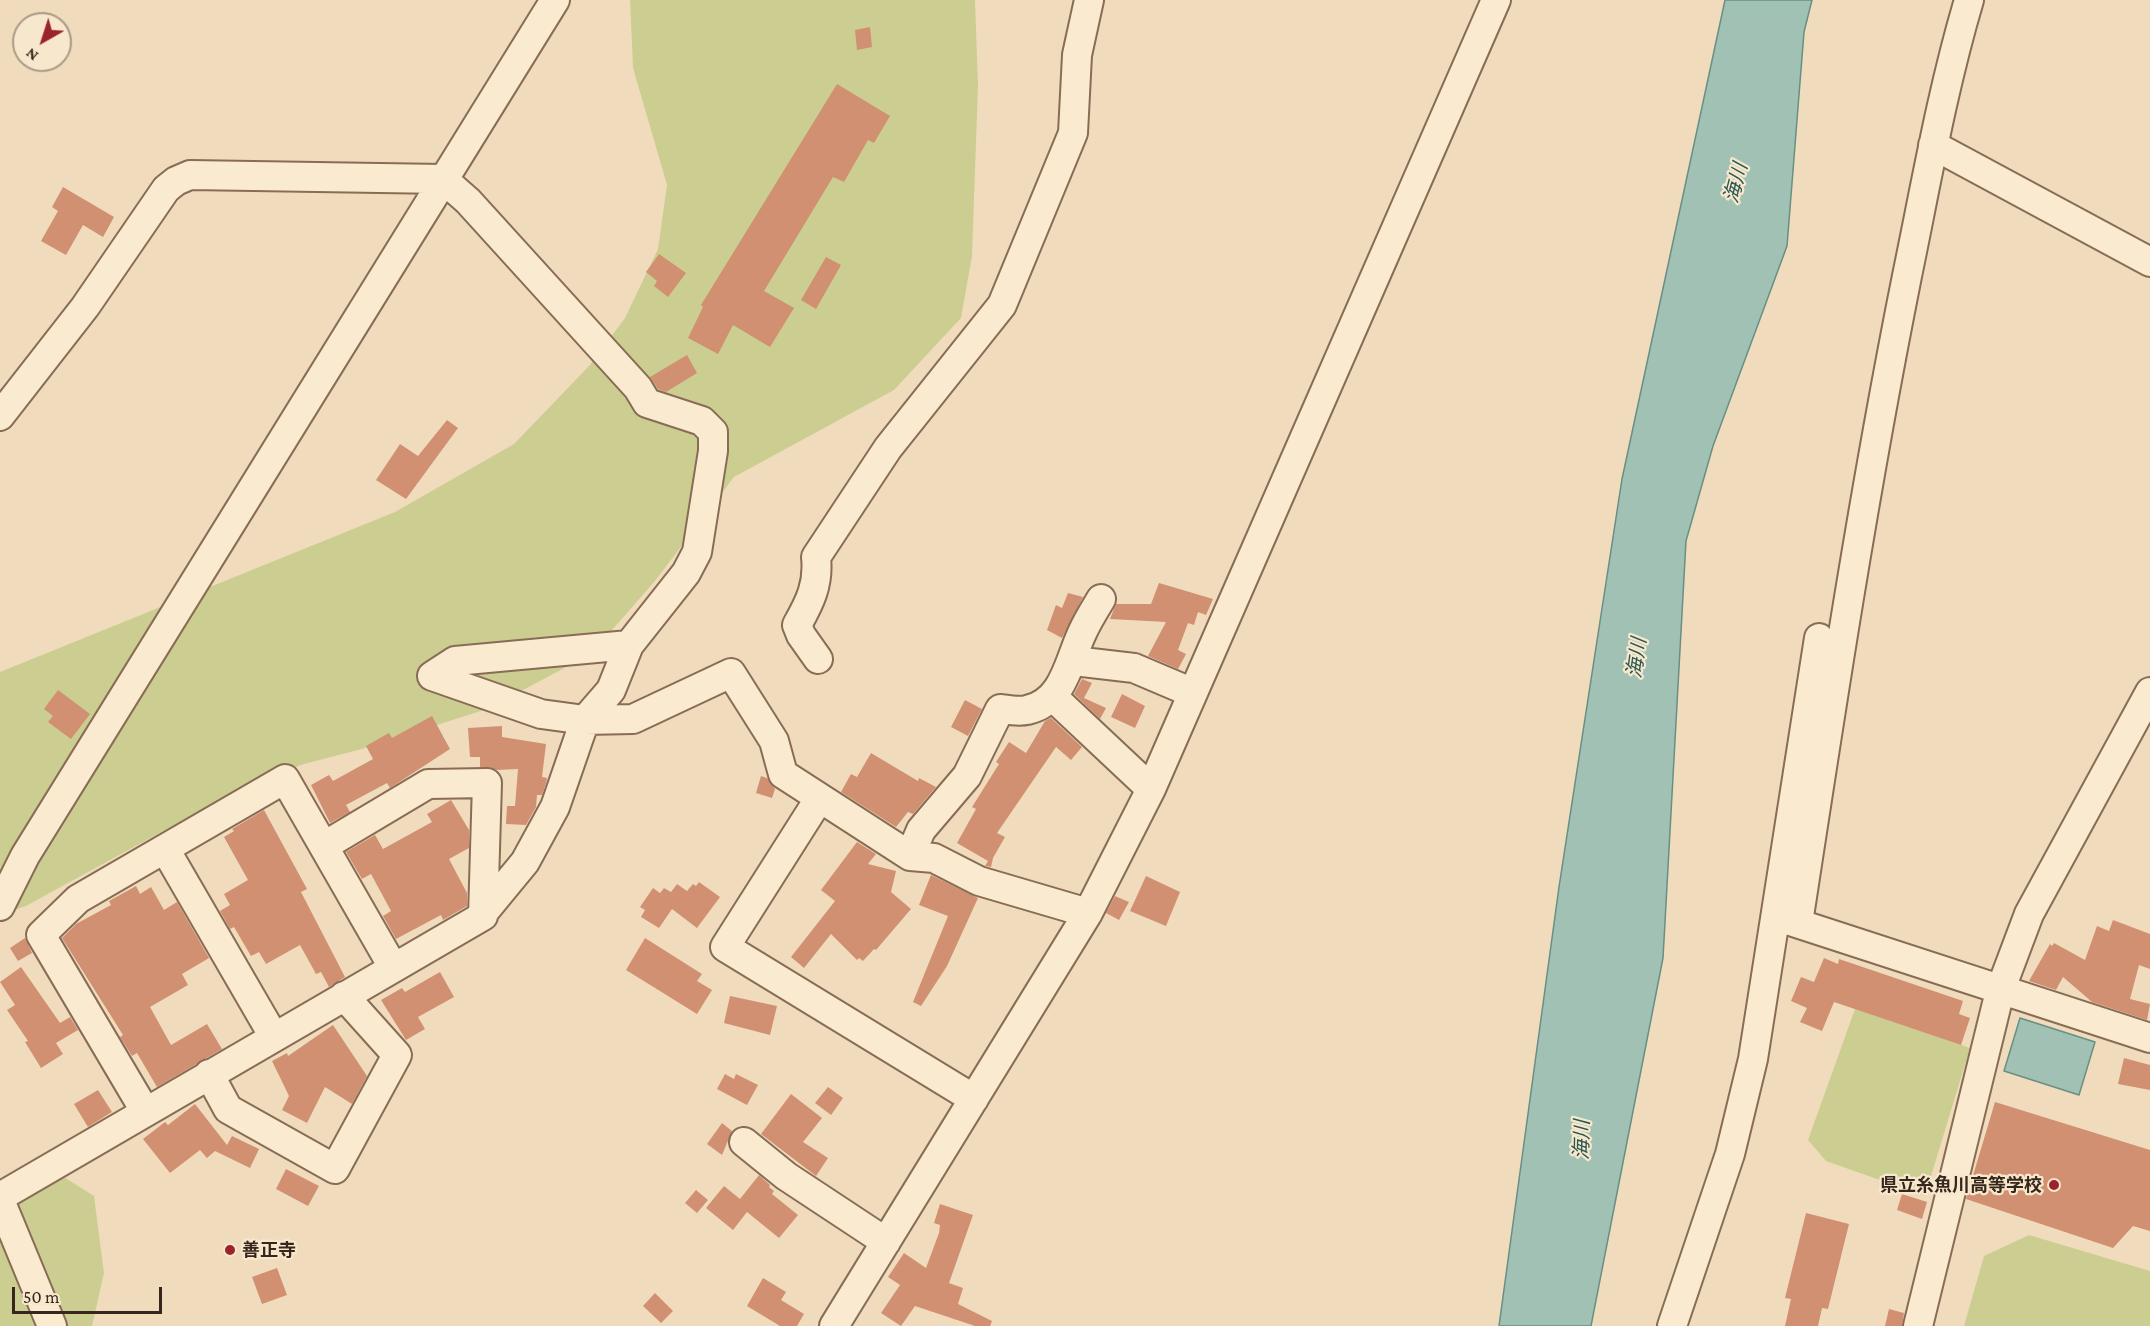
<!DOCTYPE html>
<meta charset="utf-8">
<style>
body{margin:0}
#map{position:relative;width:2150px;height:1326px;overflow:hidden;background:#f0dcbd;font-family:"Crimson Pro",serif}
canvas{display:block}
.north{position:absolute;left:12px;top:12px;width:60px;height:60px;box-sizing:border-box;background:#f7e7cd;border:2px solid #aa9a86;border-radius:50%;rotate:219deg;font-size:16px;font-weight:700;line-height:24px;text-align:center;color:#37261b}
.north::after{content:'';display:block;margin:auto;width:21px;height:27px;background:#9a232e;clip-path:polygon(50% 0,100% 100%,50% 72%,0 100%)}
.scale{position:absolute;left:12px;top:1287px;width:150px;height:27px;box-sizing:border-box;border:3px solid #37261b;border-top:0;padding-left:8px;font-size:18px;line-height:21px;white-space:nowrap;color:#37261b;-webkit-text-stroke:4px #f7e7cd;paint-order:stroke}
</style>
<div id="map">
<canvas width="2150" height="1326"></canvas>
<div class="north">N</div>
<div class="scale">50 m</div>
</div>
<script>
const c = document.querySelector('canvas').getContext('2d');
c.lineJoin = 'round';
function paint(path, color) { c.fillStyle = color; c.fill(path, 'evenodd'); }
function strokePath(path, color, width, dash) { c.strokeStyle = color; c.lineWidth = width; c.lineCap = dash ? 'butt' : 'round'; c.setLineDash(dash || []); c.stroke(path); }
function label(font, color, halo, rows, align = 'center') {
  c.font = font + ' "Crimson Pro","Noto Sans JP",serif'; c.lineWidth = 4.5; c.setLineDash([]); c.textBaseline = 'middle'; c.strokeStyle = halo; c.fillStyle = color; for (const [text, x, y, turn = 0] of rows) {
    c.save(); c.translate(x, y); c.rotate((+turn || 0) * Math.PI / 180); c.textAlign = isNaN(turn) ? turn : align; if (halo) c.strokeText(text, 0, 0); c.fillText(text, 0, 0); c.restore();
  }
}
paint(new Path2D(`
 M630,0H975L978,86L972,256L961,318L894,390L734,477L655,581L591,654L487,709L362,749L304,764L249,784L26,906L0,915V672L395,512L514,444L589,366L625,318L658,249L667,185L633,68Z
 M1855,1009L1970,1048L1925,1196L1826,1161L1808,1140Z
 M56,1172L94,1196L104,1273L92,1326H0V1203Z
 M2029,1235L2150,1271V1326H1964L1984,1256Z`), '#ccce91');
const water = new Path2D(`
 M1725,0H1812L1804,32L1787,246L1713,446L1686,541L1663,958L1591,1326H1499L1559,887L1622,479Z
 M2020,1018L2095,1042L2079,1095L2004,1071Z`);
paint(water, '#a1c1b5');
strokePath(water, '#688f82', 1.5);
paint(new Path2D(`
 M870,27L872,47L857,50L855,30Z
 M837,84L890,116L874,143L868,140L844,182L833,177L764,291L794,308L770,347L733,325L718,354L688,338L703,307L701,305Z
 M63,187L114,217L103,237L83,225L66,255L41,241L58,211L52,207Z
 M659,254L686,273L668,297L654,286L657,281L646,272Z
 M826,257L841,265L816,309L801,300Z
 M687,355L697,373L666,392L658,389L650,377Z
 M447,420L458,428L406,499L376,480L400,444L418,456Z
 M1159,583L1213,599L1206,615L1198,612L1194,625L1188,623L1178,650L1186,654L1178,669L1148,656L1166,622L1110,619L1116,604H1151Z
 M1068,593L1083,597L1062,638L1047,630L1056,605L1062,608Z
 M1082,679L1092,683L1084,698L1106,708L1100,719L1074,694Z
 M58,690L90,714L71,739L48,722L53,716L44,709Z
 M1122,694L1145,706L1135,728L1111,717Z
 M965,700L982,709L968,736L951,727Z
 M432,716L450,749L390,788L387,783L346,805L350,812L330,823L311,785L329,775L333,781L373,759L366,746L389,733L392,738Z
 M1051,718L1082,747L1071,760L1056,747L997,833L1005,837L993,858L991,867L985,866L988,861L957,843L976,809L972,807L999,764L996,762L1009,742L1026,753L1045,721Z
 M502,726V737L546,744L542,777L547,778L546,783L542,795H537L536,807L526,825L506,824L507,806H515L518,769L497,770L480,767V757H470L468,728Z
 M871,753L918,781L919,778L936,787L913,814L908,812L896,827L841,792L851,774L857,777Z
 M761,776L767,778L775,789L772,798L756,793Z
 M451,800L469,830V848L449,859L467,893V906L443,920L441,915L396,939L383,916L391,911L371,874L362,879L346,852L375,835L383,849L432,822L427,814Z
 M264,810L307,889L301,892L345,977L329,987L321,972L316,974L300,945L266,964L259,952L251,956L234,927L230,929L220,911L230,905L224,894L248,880L224,837L234,831L232,829Z
 M857,842L876,854L868,864L896,871L891,892L911,909L876,950L874,949L863,961L859,958L857,960L831,934L804,968L791,957L835,901L821,890Z
 M931,875L978,898L947,966L921,1006L913,1002L948,916L919,905Z
 M1146,876L1180,892L1166,926L1130,911Z
 M699,882L720,897L697,928L672,909L659,928L641,917L645,910L640,907L653,888L660,893L664,888L671,892L677,884L687,891L693,884L696,886Z
 M136,886L140,894L151,887L164,910L177,902L209,958L182,974L188,985L150,1007L171,1045L207,1024L222,1049L157,1087L137,1053L132,1056L120,1037L123,1035L62,938L76,924L111,905L109,901Z
 M1115,896L1129,902L1119,920L1106,913Z
 M2113,920L2150,934V969L2139,965L2130,999L2150,1004L2147,1020L2092,1002L2063,977L2056,990L2029,981L2050,944L2052,946L2054,943L2085,960L2097,926L2109,931Z
 M25,938L32,953L18,961L10,948Z
 M645,938L702,974L697,981L712,990L697,1014L626,970Z
 M1824,958L1838,964L1839,959L1963,1001L1959,1014L1970,1018L1961,1045L1834,1002L1822,1031L1800,1022L1807,1008L1791,1001L1801,977L1814,982Z
 M21,967L60,1023L70,1017L78,1030L56,1043L63,1054L41,1068L25,1042L28,1041L7,1010L15,1005L0,982Z
 M440,972L454,997L418,1017L425,1029L406,1040L381,1000L402,988L405,992Z
 M730,996L777,1006L770,1035L724,1023Z
 M333,1025L367,1076L352,1104L325,1087L307,1123L282,1110L289,1096L272,1061L287,1053L288,1056Z
 M2124,1058L2150,1065V1090L2118,1084Z
 M725,1074L734,1079L736,1074L758,1085L747,1105L717,1089Z
 M828,1087L843,1098L831,1115L815,1103Z
 M98,1090L112,1112L88,1127L74,1104Z
 M791,1094L822,1118L803,1142L828,1158L816,1176L761,1134Z
 M1995,1102L2150,1150V1231L2133,1226L2113,1248L1966,1199Z
 M195,1104L227,1145L232,1136L259,1149L250,1168L215,1151L207,1158L200,1150L170,1173L143,1139L165,1122L168,1125Z
 M722,1123L732,1131L722,1155L707,1144Z
 M286,1169L319,1186L308,1206L276,1189Z
 M759,1175L770,1185L769,1187L774,1191L772,1194L798,1215L779,1238L747,1212L733,1230L706,1208L724,1186L740,1199Z
 M696,1190L708,1200L697,1213L685,1203Z
 M1902,1194L1927,1202L1922,1219L1897,1210Z
 M940,1204L973,1215L949,1283L963,1288L958,1304L992,1321L990,1326H975L915,1306L901,1326L881,1313L900,1285L888,1277L904,1253L926,1268L939,1233L940,1225L934,1223Z
 M1806,1213L1849,1224L1828,1309L1822,1308L1818,1326H1785L1791,1299L1785,1298Z
 M277,1268L287,1295L262,1304L252,1277Z
 M763,1278L786,1292L781,1300L804,1314L797,1326H780L747,1306Z
 M655,1293L673,1311L661,1323L643,1306Z
 M1889,1309L1904,1313L1902,1326H1885Z`), '#d09071');
const minor = new Path2D(`
 M1933,145L2150,262
 M0,416L85,307L166,189L176,181L190,175L443,179L468,201L638,388L647,403L702,421L713,432V451L697,552L686,573L629,645L455,661L432,676L541,714L585,720L633,719L731,673L774,741L783,774L910,856L934,858L979,881L1088,913
 M818,659L801,635L797,625C810,602 819,584 816,557L888,448L1002,305L1073,133L1077,55L1089,0
 M1074,661L1134,668L1193,693
 M1052,696L1151,789
 M819,799L725,947L974,1099
 M165,849L274,1037
 M910,856L921,830L967,776L1000,709C1008,710 1019,712 1027,710C1065,702 1069,659 1083,631C1088,620 1095,609 1101,599
 M0,906L25,856L555,0
 M483,913L525,862L555,807L585,720L611,690L629,645
 M1781,918L2150,1038
 M1798,923C1831,707 1864,491 1907,276C1926,184 1942,91 1969,0
 M209,1074L228,1109L335,1169L397,1055L344,996
 M145,1111L41,935L78,899L285,779L393,967
 M744,1142L786,1176L886,1242
 M0,1197L483,916L487,783L428,784L324,846
 M0,1200L52,1326
 M834,1326L1088,913L1151,789L1496,0
 M1672,1326L1730,1154L1753,1059L1819,638
 M1918,1326L2000,991L2029,914L2150,692`);
strokePath(minor, '#886c55', 32);
strokePath(minor, '#faead0', 28);
for (const [x, y, r, color] of [
 [2054,1185,6,"#9a232e"],
 [230,1250,6,"#9a232e"]
]) { const dot = new Path2D(); dot.arc(x, y, r, 0, 2 * Math.PI); c.fillStyle = color; c.fill(dot); strokePath(dot, '#f7e7cd', 2); }
label('bold 18px', '#37261b', '#f7e7cd', [
 ["県立糸魚川高等学校",2042,1185],
 ["善正寺",242,1250,"left"]
], 'right');
label('italic 20px', '#295851', '#f7e7cd', [
 ["海川",1736,183,-75],
 ["海川",1637,658,-82],
 ["海川",1582,1140,-89]
]);
</script>
